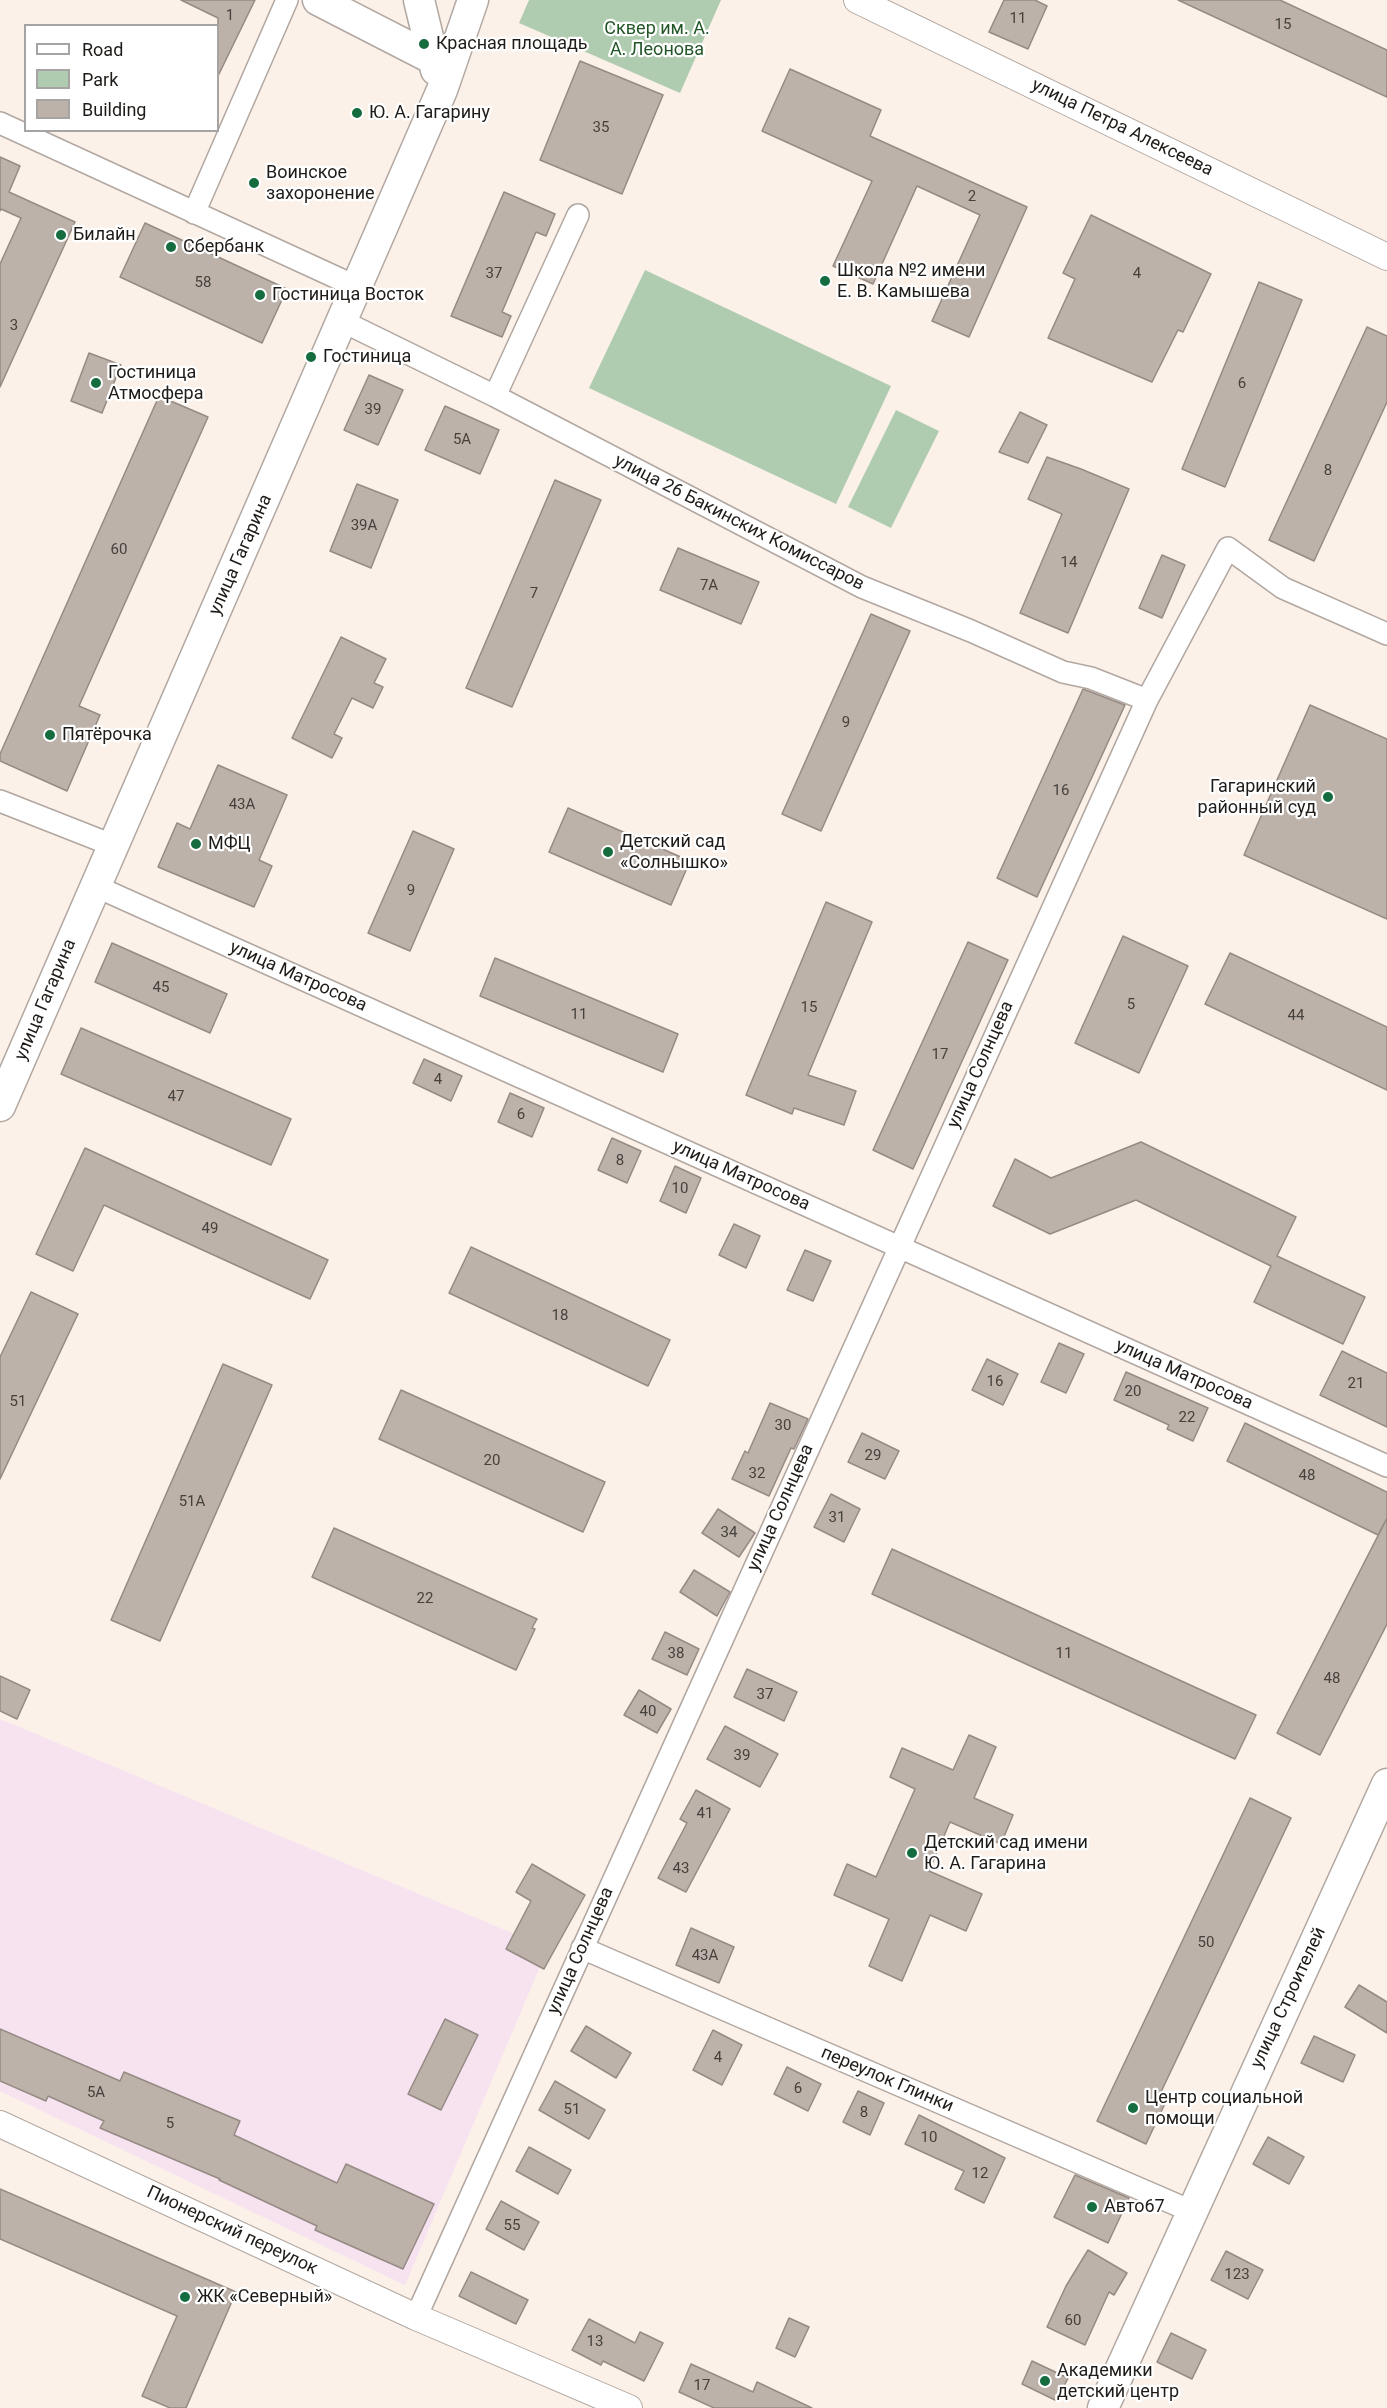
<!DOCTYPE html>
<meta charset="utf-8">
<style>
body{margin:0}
#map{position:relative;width:1387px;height:2408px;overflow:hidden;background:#fbf1e9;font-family:Roboto,sans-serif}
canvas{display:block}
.legend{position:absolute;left:24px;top:24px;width:195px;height:108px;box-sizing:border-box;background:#fff;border:2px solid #a5a4a3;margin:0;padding:8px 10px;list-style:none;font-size:18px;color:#1f1b18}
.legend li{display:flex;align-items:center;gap:12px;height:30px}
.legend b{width:30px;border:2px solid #a5a4a3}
</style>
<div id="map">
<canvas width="1387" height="2408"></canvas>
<ul class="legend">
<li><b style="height:8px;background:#fff"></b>Road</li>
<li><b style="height:16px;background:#b0ccb0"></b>Park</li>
<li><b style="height:16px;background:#bcb2aa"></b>Building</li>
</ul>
</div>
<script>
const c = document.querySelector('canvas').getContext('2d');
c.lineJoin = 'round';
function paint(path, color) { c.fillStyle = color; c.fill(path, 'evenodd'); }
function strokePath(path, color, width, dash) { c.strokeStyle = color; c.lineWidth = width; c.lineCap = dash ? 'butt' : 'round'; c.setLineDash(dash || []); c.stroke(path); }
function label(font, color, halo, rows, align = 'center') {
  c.font = font + ' Roboto,sans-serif'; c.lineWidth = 4.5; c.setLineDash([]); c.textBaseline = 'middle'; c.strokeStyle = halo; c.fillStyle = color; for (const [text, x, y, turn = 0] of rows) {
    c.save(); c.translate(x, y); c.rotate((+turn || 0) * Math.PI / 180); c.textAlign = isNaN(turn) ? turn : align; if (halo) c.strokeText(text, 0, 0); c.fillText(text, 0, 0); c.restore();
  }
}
paint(new Path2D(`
 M0,1719L548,1948L405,2285L0,2091Z`), '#f7e2f0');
paint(new Path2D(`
 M529,0H721L680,93L519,23Z
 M645,270L891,386L836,504L589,388Z
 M896,410L939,431L891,528L848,507Z`), '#b0ccb0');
const building = new Path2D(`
 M181,0H255L218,76V18Z
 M1004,0H1035L1047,6L1028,49L989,32Z
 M1178,0H1280L1387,50V97Z
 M580,61L663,95L622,194L540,160Z
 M790,69L881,110L870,136L1027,207L969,337L932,321L980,215L917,186L873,284L833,266L872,181L762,131Z
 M0,157L20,166L9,192L75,222L0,387V264L21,218L1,209L0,211Z
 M504,192L555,214L546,236L536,232L502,312L511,316L502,337L451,316Z
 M1091,215L1211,274L1183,332L1178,330L1152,382L1048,338L1075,279L1063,273Z
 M145,223L287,289L262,343L120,277Z
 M1259,282L1302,300L1225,487L1182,469Z
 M1367,327L1387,336V402L1314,561L1269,540Z
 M89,353L121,365L102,413L71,401Z
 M369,375L403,390L378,445L344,430Z
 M159,396L208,417L79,706L100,715L67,791L0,761V754Z
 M445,406L499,430L480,474L425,450Z
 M1020,412L1047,425L1028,463L999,452Z
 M1047,457L1081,469L1129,489L1068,633L1020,613L1062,514L1028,499Z
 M555,480L601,500L512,707L466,688Z
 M357,484L398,500L371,568L330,551Z
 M678,548L759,582L741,624L660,590Z
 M1162,555L1185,565L1162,618L1139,608Z
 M871,614L910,631L821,831L782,814Z
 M341,637L386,659L374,683L383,687L373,708L352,698L334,734L342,738L332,758L292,738Z
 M1083,689L1125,705L1037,897L997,878Z
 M1310,705L1387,739V919L1244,855Z
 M218,765L287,795L259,860L272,866L254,907L158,867L177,823L190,829Z
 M568,808L690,861L671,905L549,852Z
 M413,831L454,849L410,951L368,933Z
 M826,902L872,922L808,1075L856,1091L844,1125L794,1108L792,1114L746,1095Z
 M1123,936L1188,966L1139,1073L1075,1043Z
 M968,942L1008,960L913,1169L873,1150Z
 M112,943L227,994L210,1033L95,982Z
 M1230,953L1387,1027V1090L1205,1004Z
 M495,958L678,1034L663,1072L480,996Z
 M81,1028L291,1119L271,1165L61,1074Z
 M424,1059L462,1076L451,1101L413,1083Z
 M510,1093L544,1108L532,1137L498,1122Z
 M612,1138L641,1151L627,1183L598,1170Z
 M1141,1142L1296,1217L1277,1256L1365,1297L1343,1344L1254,1302L1271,1266L1136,1200L1050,1234L993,1206L1015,1159L1051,1178Z
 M85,1148L328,1260L310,1299L104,1205L73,1271L36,1254Z
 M675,1166L701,1178L686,1213L660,1201Z
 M734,1224L760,1236L746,1268L719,1255Z
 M471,1247L670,1340L648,1386L449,1293Z
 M805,1250L831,1261L813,1301L787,1290Z
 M31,1292L78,1314L0,1479V1357Z
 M1059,1343L1084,1354L1066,1393L1041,1382Z
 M1342,1351L1387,1373V1427L1320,1395Z
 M987,1359L1018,1374L1003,1405L972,1390Z
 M223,1364L272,1385L160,1641L111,1620Z
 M1126,1372L1208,1408L1193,1441L1167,1429L1169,1425L1114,1400Z
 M401,1390L605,1482L583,1532L379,1439Z
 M770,1403L808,1419L794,1449L791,1448L769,1496L732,1479L745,1451L748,1453Z
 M1245,1423L1387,1492V1518L1378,1535L1227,1461Z
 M862,1433L899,1451L885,1479L848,1462Z
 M831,1494L860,1509L844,1542L814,1527Z
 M718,1509L755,1533L739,1557L702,1533Z
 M1387,1518V1624L1320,1755L1277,1733Z
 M334,1528L537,1619L532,1628L535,1629L516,1670L312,1577Z
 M892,1549L1256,1715L1235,1759L872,1594Z
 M694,1570L730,1592L717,1616L680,1592Z
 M665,1632L699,1649L687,1675L652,1659Z
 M747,1669L797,1692L784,1721L734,1697Z
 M0,1676L30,1690L17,1719L0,1711Z
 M639,1690L671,1709L657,1733L624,1715Z
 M725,1726L778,1754L760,1787L707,1759Z
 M969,1735L996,1747L974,1798L1013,1815L1001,1844L950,1822L929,1871L982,1894L966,1931L930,1915L902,1981L869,1966L889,1919L834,1895L847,1864L876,1877L915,1789L890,1777L902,1748L953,1770Z
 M696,1790L730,1809L686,1892L658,1878L687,1823L680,1819Z
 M1250,1798L1291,1818L1161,2092L1169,2095L1146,2144L1097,2121Z
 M532,1864L585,1895L544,1969L506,1949L531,1901L516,1892Z
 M691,1928L734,1947L719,1983L676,1965Z
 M1359,1985L1387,2002V2033L1345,2007Z
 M445,2019L478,2035L441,2110L408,2094Z
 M586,2026L631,2053L616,2078L571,2051Z
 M0,2029L120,2081L124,2072L240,2121L234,2135L337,2183L346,2164L434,2204L403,2269L315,2230L317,2226L219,2180L220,2179L100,2128L104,2121L48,2096L46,2101L0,2081Z
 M713,2030L742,2045L722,2085L693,2070Z
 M1314,2036L1355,2055L1343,2082L1301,2063Z
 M787,2067L821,2084L808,2111L774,2094Z
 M555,2081L605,2110L589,2139L539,2110Z
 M858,2091L884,2103L870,2135L843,2122Z
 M919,2115L1005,2158L984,2203L955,2189L964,2171L905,2144Z
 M1268,2137L1304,2157L1289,2184L1253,2164Z
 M529,2147L571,2170L558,2194L516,2171Z
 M1075,2175L1129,2198L1108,2243L1054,2217Z
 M0,2189L236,2292L186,2408H170L142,2396L177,2316L0,2239Z
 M501,2201L539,2222L524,2250L486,2229Z
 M1088,2250L1127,2273L1114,2295L1109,2292L1085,2345L1047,2327L1066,2286Z
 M1226,2251L1263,2270L1248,2299L1211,2280Z
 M471,2272L528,2300L516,2324L459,2296Z
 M789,2318L809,2327L795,2357L776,2348Z
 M589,2319L635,2343L640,2332L663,2343L644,2381L603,2361L601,2365L572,2350Z
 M1171,2333L1206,2350L1192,2379L1157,2362Z
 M1032,2361L1068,2378L1057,2401L1022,2384Z
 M691,2364L753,2392L757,2382L812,2408H714L679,2392Z`);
paint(building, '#bcb2aa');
strokePath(building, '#958b84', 1.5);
const minor = new Path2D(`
 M0,123L357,287
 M194,213L287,0
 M342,321L495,396L862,587L971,631L1063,672L1091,678L1147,700
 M495,396L578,215
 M0,801L112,845
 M95,886L1387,1466
 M582,1948L1191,2211
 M416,2317L1147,700L1228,548L1283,588L1387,634`);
const tertiary = new Path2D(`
 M857,0L1387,257
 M0,2124L416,2317L629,2408`);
const secondary = new Path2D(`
 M318,0L433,59
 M419,0L436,70
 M0,1106L442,90L473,0
 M1103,2408L1387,1784`);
strokePath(minor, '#b1a7a0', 24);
strokePath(tertiary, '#b1a7a0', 28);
strokePath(secondary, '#b1a7a0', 33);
strokePath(minor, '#fff', 21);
strokePath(tertiary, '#fff', 26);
strokePath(secondary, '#fff', 30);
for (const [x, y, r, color] of [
 [424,44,6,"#146c3f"],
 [357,113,6,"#146c3f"],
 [254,183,6,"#146c3f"],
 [61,235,6,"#146c3f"],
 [171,247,6,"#146c3f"],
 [825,281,6,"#146c3f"],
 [260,295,6,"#146c3f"],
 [311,357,6,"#146c3f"],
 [96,383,6,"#146c3f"],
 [50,735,6,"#146c3f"],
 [1328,797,6,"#146c3f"],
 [196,844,6,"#146c3f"],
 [608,852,6,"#146c3f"],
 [912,1853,6,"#146c3f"],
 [1133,2108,6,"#146c3f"],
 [1092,2207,6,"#146c3f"],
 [185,2297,6,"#146c3f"],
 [1045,2381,6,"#146c3f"]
]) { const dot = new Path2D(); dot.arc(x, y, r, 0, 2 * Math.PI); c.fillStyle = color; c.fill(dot); strokePath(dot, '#fff', 2); }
label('15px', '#46413c', null, [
 ["1",230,16],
 ["11",1018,19],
 ["15",1283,25],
 ["35",601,128],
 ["2",972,197],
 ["37",494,274],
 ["4",1137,274],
 ["58",203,283],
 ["3",14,326],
 ["6",1242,384],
 ["39",373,410],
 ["5А",462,440],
 ["8",1328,471],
 ["39А",364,526],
 ["60",119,550],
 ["14",1069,563],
 ["7А",709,586],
 ["7",534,594],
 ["9",846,723],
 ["16",1061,791],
 ["43А",242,805],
 ["9",411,891],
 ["45",161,988],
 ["5",1131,1005],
 ["15",809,1008],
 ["11",579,1015],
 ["44",1296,1016],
 ["17",940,1055],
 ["4",438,1080],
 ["47",176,1097],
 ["6",521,1115],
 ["8",620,1161],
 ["10",680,1189],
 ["49",210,1229],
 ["18",560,1316],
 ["16",995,1382],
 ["21",1356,1384],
 ["20",1133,1392],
 ["51",18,1402],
 ["22",1187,1418],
 ["30",783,1426],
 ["29",873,1456],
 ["20",492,1461],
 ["32",757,1474],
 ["48",1307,1476],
 ["51А",192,1502],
 ["31",837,1518],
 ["34",729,1533],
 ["22",425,1599],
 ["38",676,1654],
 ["11",1064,1654],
 ["48",1332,1679],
 ["37",765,1695],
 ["40",648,1712],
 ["39",742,1756],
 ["41",705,1814],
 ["43",681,1869],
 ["50",1206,1943],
 ["43А",705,1956],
 ["4",718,2058],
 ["6",798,2089],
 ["5А",96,2093],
 ["51",572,2110],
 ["8",864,2113],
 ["5",170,2124],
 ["10",929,2138],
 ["12",980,2174],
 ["55",512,2226],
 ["123",1237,2275],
 ["60",1073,2321],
 ["13",595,2342],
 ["17",702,2386]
]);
label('18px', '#225627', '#fff', [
 ["Сквер им. А.",657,29],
 ["А. Леонова",657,50]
]);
label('18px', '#1f1b18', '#fff', [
 ["Красная площадь",436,44],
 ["Ю. А. Гагарину",369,113],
 ["Воинское",266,173],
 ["захоронение",266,194],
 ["Билайн",73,235],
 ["Сбербанк",183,247],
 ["Школа №2 имени",837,271],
 ["Е. В. Камышева",837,292],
 ["Гостиница Восток",272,295],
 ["Гостиница",323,357],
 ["Гостиница",108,373],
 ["Атмосфера",108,394],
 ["Пятёрочка",62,735],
 ["Гагаринский",1316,787,"right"],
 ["районный суд",1316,808,"right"],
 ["Детский сад",620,842],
 ["«Солнышко»",620,863],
 ["МФЦ",208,844],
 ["Детский сад имени",924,1843],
 ["Ю. А. Гагарина",924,1864],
 ["Центр социальной",1145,2098],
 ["помощи",1145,2119],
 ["Авто67",1104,2207],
 ["ЖК «Северный»",197,2297],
 ["Академики",1057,2371],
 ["детский центр",1057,2392]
], 'left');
label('18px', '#1f1b18', '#fff', [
 ["улица Петра Алексеева",1122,128,26],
 ["улица 26 Бакинских Комиссаров",739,523,27],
 ["улица Гагарина",241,555,-66],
 ["улица Матросова",298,977,24],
 ["улица Гагарина",46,1000,-67],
 ["улица Солнцева",981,1065,-66],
 ["улица Матросова",741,1176,24],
 ["улица Матросова",1184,1375,24],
 ["улица Солнцева",781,1508,-66],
 ["улица Солнцева",581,1951,-66],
 ["улица Строителей",1289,1998,-65],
 ["переулок Глинки",887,2080,23],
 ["Пионерский переулок",232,2231,25]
]);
</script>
